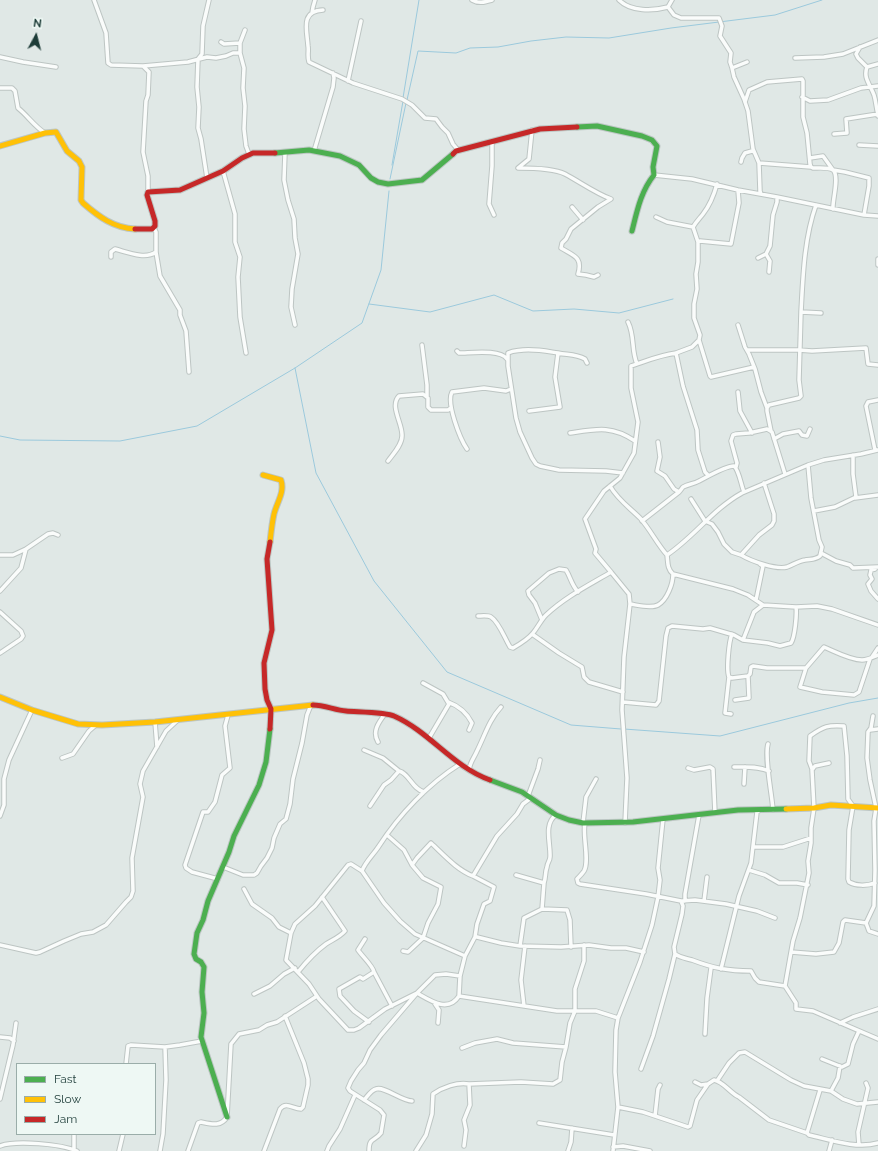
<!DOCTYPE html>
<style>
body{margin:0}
#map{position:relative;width:878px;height:1151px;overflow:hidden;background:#e0e8e6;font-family:Raleway,sans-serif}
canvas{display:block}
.legend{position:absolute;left:16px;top:1063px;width:140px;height:72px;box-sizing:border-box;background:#eef8f4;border:1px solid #9aada9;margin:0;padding:5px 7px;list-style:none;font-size:12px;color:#1d3c38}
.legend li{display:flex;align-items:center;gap:8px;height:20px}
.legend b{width:20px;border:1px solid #9aada9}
.north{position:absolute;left:16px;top:16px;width:40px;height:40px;-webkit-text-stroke:3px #eef8f4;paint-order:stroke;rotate:7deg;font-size:11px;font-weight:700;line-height:16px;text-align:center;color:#1d3c38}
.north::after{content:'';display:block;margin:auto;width:14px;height:18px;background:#1d3c38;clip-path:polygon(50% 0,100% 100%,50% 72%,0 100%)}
</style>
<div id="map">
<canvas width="878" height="1151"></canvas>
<ul class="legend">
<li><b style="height:5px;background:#4caf50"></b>Fast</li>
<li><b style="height:5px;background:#ffc107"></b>Slow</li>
<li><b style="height:5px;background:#c62828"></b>Jam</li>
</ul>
<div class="north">N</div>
</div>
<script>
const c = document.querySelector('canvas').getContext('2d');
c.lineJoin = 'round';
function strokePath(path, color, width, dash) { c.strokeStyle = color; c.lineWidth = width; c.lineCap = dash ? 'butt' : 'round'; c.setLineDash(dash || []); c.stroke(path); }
strokePath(new Path2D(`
 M403,98L419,0
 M407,100L418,51L456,53L470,48L498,47L531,41L566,37L609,38L671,28L775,15L822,0
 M392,165L403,101
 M390,179L406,103
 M369,304L430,312L494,295L533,311L574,309L619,313L673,299
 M295,368L316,473L374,581L447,672L571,725L621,729
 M0,436L20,440L120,441L197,426L295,368L362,323L381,270L389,191
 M624,729L720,736L849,703L878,698`), '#9bc9dc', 1);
const street = new Path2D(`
 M94,0L106,33L108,63L111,65L143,66L149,72L148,95L146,101L143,152L148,176V192
 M472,0C479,4 485,2 492,0
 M619,0C631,12 653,11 668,7L672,0
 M668,7L674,15L681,18H719L722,26L720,36L731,53L730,62L732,68
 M323,10C300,11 307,30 308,46C309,51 307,56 309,62L353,83L402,99L412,105L425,118L436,119L442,127L448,133L453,144L458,150
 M312,13L313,7L315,0
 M221,42L224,44L240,43
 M860,47L856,54L858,58L867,67L878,64
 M240,53L244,68L243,88L245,106L244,129L246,146L249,154
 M0,57L23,62L56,67
 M795,58L824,57L843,54L878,40
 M747,62L732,68L734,77L744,99L748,111L753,149L759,163L760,191L761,194
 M143,66L188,62L207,57L216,58L226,56L233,53H240V43L245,30
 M867,67C863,78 870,84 874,95C876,101 876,108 878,114
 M348,81L361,21
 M0,88H12L15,91L18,108C28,116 34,126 45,133
 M802,97L810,101L828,100L861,88L878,86
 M745,102L749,90L767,82L802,79L803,81V117L807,133L810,164L811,167L813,168C819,168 829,167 833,170C840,176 832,201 833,209
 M532,130L529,159L518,168C530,168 555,169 565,174C580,182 595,193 611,199L598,207L571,229L566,239L562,243L561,248C574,256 583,257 578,274L586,275L594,277L598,275
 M834,134L847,133L846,119L878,114V116
 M492,142V166L489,204L494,215
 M859,145L878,146
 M314,151L333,87L334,78L333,73
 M285,153L284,180L288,200L294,219L295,238L298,254L292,289L291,307L295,325
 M810,158L823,156L833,170L845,172L869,178V186L864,215
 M741,162L742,158L745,153L752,151L754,152
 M759,163L811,167
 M223,171L235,214V242L240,257L238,277L240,317L246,353
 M654,175L692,179L738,190L777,197V202L773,215L770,246L766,254L758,258
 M207,178L201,139L198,128L199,107L197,87L198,59L202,54L203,26L209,0
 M777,197L864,215L878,216
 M572,207L583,220
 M656,217L667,222L693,227
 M154,228L156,232V252L160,276L180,310V315L186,331L189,372
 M698,242L700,241L731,244L739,203L738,190
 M766,254L770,261L769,272
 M111,257V252L115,249C127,252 145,260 156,252
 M878,259V265
 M801,312C803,276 804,239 816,205
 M628,322C635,336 631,350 637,364
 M738,325L745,347L749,354L755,369L761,392L767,408V411L771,431
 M699,340L710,376L711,377L754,367
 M422,345L427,385V396
 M747,350H799L812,351L866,348L868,364L878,365
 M457,351L459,353C471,353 500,349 507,359
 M587,363L585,359C576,354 567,355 558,353C545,351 536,349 523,350C518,351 514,350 508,353V366L516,418L520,432L532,458L536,464L540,466L559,470L606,471L623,473
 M738,392L740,411L752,433
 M767,408L769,405L799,398L801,396L799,380L801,312L821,313
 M529,411L560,407L555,377L558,353
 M570,433C596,429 612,425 635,441
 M774,439L783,434L799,431L802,435L807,436L810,429
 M658,442L660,457L657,471L665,476L674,489L679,492
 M467,449C460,439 446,403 452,392L484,388L506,391L511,389
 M875,450L866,406L868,402L878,400
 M388,461C393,454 402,445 402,436C403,424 389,406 399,396L423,394L428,398V407L431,410H448L451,408
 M736,467L737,463L731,441L733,435L736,434L749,433L767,429L772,432L785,474
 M708,475L705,472L698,450L697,430L683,386L676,353L692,347L699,340L700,335L694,318V304L697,289L696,274L698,262V242L693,227C696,222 699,219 703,214C710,205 714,195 717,184
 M610,486C618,500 629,507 640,518C650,529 657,544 667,555C668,562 667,569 673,574L733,589L748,595L763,605
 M855,498L878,495
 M691,499L705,521L712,524L718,532L724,544L732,552L741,555L759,535L772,525L774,521V514L764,483
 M814,511L835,507L856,497L853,474V455
 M642,521L679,492C681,490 682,488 683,487C688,484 694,484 699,481C707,477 725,466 734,466C739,470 741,485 744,492
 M821,553L836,561L850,565L853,568L878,567
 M0,555H13L26,549
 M667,555C694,537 713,509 742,493L808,465L824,460L861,454L878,450
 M741,555C751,561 776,570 787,567C793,565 798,561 805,560C811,559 815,560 820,556L822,547L819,540L811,498L808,465
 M875,569L871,570L870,575L872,579L868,584L871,591L878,599
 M611,572L595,553L596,549L585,519L604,491L620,478L634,453L638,422L631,388V366C646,361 660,355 676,353
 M0,591L21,568L26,549L48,534L53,533L58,535
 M756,600L763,566L760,564
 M630,604C637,605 651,609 658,605C667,600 673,584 673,574
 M0,612L21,631L23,636L21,639L0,653
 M478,616C481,616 488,615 491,617C499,622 505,639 510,647L513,648C520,644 528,639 533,633C538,627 541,620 546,615C565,597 589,585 611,572L629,594L630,604L624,657L622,710L627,778L625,823
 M542,620L535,603L529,595L528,591L549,573L559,569L566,570C571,578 571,584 578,592
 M532,634L559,653L582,667L584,677L589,682L623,692
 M743,640L768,643L780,646L791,643C795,637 797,614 796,607
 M872,657L878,648
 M870,659L859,692L854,695L822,692L800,687L806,668L824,647C836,652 850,660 862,660C868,660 873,657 878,655
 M729,677L732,678L748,676
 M423,683L443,694L449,704L429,738
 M735,700L749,698L748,676L750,674L751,667L753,666L767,668H806
 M448,702C459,706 467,713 472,723L469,730
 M623,702L656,705L659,701L666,636L668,628L672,626L703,629L710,628L734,635L743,640L754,612L763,605L796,607L817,606L832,609L878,625
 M731,714L725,713L729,677C726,670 729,641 732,634
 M873,716L871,728L868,732L867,758L870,780L876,808L874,821L875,870L874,906L866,923L869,931L878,934
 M155,722L157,747
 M870,730L878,729
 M378,742C372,732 378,723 385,714
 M768,744C764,757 772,794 773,810
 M364,750L383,758L399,771
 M62,758L73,754L89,731L96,725
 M829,763L815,766L812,770L814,808L811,828V843L808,861L809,873L800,918L793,941L791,952L816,954L834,952L839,943L843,922L845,920L866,923
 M734,767C745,767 758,766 769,771
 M688,768L694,770L710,767L713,769L715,813
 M812,769L809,761L810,736C824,726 828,725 844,726L847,756L848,799L853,806L849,830L848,879L849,882C856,886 867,886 875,883
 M469,770C470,762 474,758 477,751C485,735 489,720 501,707
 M744,784L745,767
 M528,796L538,769L540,760
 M370,806L384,785L391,780L399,771C409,773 412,789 424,792
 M0,816L4,805V779L9,760L32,710
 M583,823L586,797L596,779
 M585,823C582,835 590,861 584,871C582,874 579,877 577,879L578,883L580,884L646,894L681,901L695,900L726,904L757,911L775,918
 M387,835L404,850L412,865
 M753,847H783L811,838
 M223,867L243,875H254L257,873L261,866L267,858L272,848L274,838L280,824L286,819L290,804L293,779L302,743L307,715L311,705
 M749,870L765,875L779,883H797L808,885
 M362,871C365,862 374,854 379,846C399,815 428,784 460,764
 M516,875L544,883C546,877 545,872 547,867C547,863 550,861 550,857C551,844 543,824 556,815
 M218,879L192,872L186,868L185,865L203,812H208L215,802L222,775L230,768L225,726L228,715
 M544,883L542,909L567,910L570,920L571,947
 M244,889L252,904L272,918L279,927L291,933
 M685,901V894L699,815
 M704,901L707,877
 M475,937L477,924L484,904L490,901L494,887L473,876L497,836L517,814L523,804L531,798
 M365,939L358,950C362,956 373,966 374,972
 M0,945L36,953L40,952L64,941L81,934L93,932L106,925L126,902L131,897L133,891L132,858L143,797L140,784L143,771L166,731L179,719
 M520,946L524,918L542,909
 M403,951L408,952L423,938L428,923L438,904L441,887L423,878L412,865L417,858L431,843C444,855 457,870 473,876
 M791,952L785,986L796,1003V1009L813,1011L878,1039
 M675,954C681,958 685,958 692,960C713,968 728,971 751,971L755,978L759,982L785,986
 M721,969L739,896L751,863L757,812L760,810
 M298,972C306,962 315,952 326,944C332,940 340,937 345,931L322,897
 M460,976L465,956
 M417,993L385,1009L359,1028L354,1030H348L319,999L309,984L286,960L291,933L295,924L315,906L348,865L351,864L362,871L384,903L400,921L415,934L465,956L475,937H477L501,943L520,946L561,947L589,945L611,948H626L644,952
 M417,993C431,1001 448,1013 459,996
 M254,994L270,986L284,974L295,968
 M435,1004L439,1010L438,1023
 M524,1006L521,980L525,946
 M369,1022L354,1011L340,996L339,989L360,977L363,979L374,972L392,1006
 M840,1023L853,1017L878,1009
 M705,1034L707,998L711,968
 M0,1037L10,1038L14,1041
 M462,1048L475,1043L497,1039L513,1043L566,1047L570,1023L575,1011V989L584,961V945
 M822,1059L842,1067L848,1064L853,1044L859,1031
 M126,1064L128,1046L131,1045L165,1047L180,1045L202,1041
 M641,1069L653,1036L669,979L675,954L674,947L682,914L683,906L681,901
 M717,1081L729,1063L739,1053L745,1052L791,1080L804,1086L831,1091L843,1099L857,1104L878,1102
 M695,1082L701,1085L708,1084L714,1080C724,1082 730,1093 739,1097L769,1120L807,1133L809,1135C831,1140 856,1149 878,1143
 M831,1091L838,1078L840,1066
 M0,1099L13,1045L16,1023
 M364,1100C367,1097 371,1090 376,1089C384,1086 402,1101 412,1101
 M618,1107L643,1112L688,1127L690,1126L697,1100L708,1084
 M655,1116L658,1089L660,1085
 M539,1123L614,1135
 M807,1133L820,1090
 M74,1134V1150
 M859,1145L858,1132L868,1088L866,1083
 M0,1146C16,1140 61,1144 77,1151
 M464,1146L466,1130L464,1120L470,1105L469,1084L521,1082L553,1084L560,1080L562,1062L566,1047
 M613,1147L623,1146L650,1151
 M119,1151L123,1134
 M160,1151L163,1134L166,1080L165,1047
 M188,1151L198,1123L201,1122C211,1124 221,1127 227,1117L231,1044L239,1034L259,1030L267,1025L277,1022L317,996
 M264,1151L280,1109C286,1101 293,1109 301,1109L303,1107L308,1085V1079L304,1063L285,1016
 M327,1151L329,1146L340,1129L355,1095
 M369,1151C369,1137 374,1142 381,1133L384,1115L380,1110L350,1091L348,1088L351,1081L358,1070L364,1063L370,1050L381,1035L417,993L435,975L446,974L460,976L459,996L557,1011H596L618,1018
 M416,1151L426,1135L432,1114L433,1094C443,1087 457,1082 469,1084
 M568,1151L571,1142L572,1128
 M613,1151L618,1107L615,1072L616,1030L618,1018L640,962L652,925L658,897L660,880L658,868L663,819
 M829,1151L832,1140`);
const fast = new Path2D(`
 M577,127L597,126L642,136L652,140L657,146L653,167L654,175C641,191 637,211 632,231
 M275,153L309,150L340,156L359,165L371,178L378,182L388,184L422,180L453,154
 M490,780L522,792L556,815L569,820L583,823L633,822L738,810L786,809
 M227,1117L201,1037L204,1013L202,992L204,967L201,962L196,959L194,954L197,933L203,920L208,901L229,852L234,836L259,785L266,762L270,729`);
const slow = new Path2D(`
 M0,146L45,133L56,132L67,151L79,161L82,167L81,200L83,203C99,217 114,228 135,229
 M263,475L281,480C285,492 277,502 274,514C272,523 271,533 270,542
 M0,697L32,710L78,724L102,725L155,722L313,705
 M786,809L814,808L831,805L878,808`);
const jam = new Path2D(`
 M453,154L456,151L540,129L577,127
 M135,229H152L155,226V221L147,195L148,192L180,190L223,171L242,158L253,153H275
 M270,542L267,559L272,630L264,663L265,689L267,700L271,709L270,729
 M313,705C324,705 335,710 346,711C357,712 386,712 394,716C430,732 453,767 490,780`);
strokePath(street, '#bdc5c3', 5.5);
strokePath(fast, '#bcc6c3', 7);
strokePath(slow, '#bcc6c3', 7);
strokePath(jam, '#bcc6c3', 7);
strokePath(street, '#fafcfb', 3.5);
strokePath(fast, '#4caf50', 5);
strokePath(slow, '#ffc107', 5);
strokePath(jam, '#c62828', 5);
</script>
